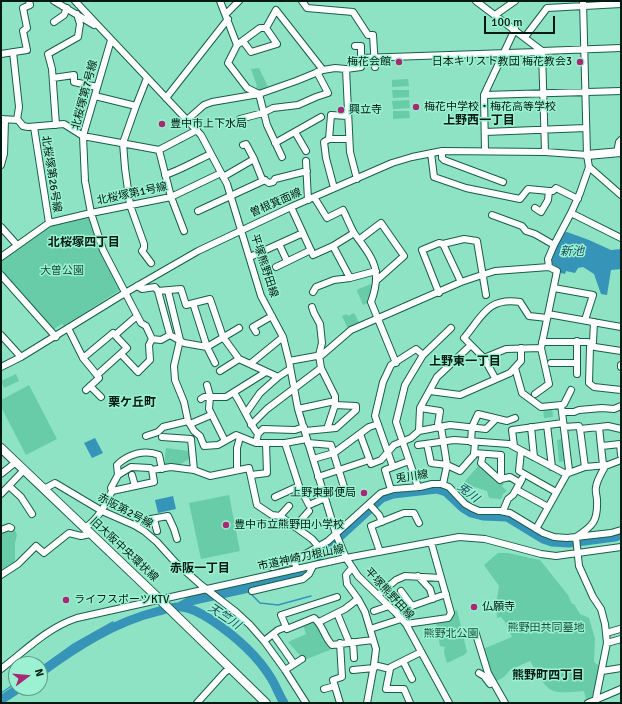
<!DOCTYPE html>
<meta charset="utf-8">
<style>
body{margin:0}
#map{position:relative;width:622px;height:704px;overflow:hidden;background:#8de3c4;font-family:Signika,sans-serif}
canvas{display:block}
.frame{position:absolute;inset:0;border:2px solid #011b12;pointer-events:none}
.north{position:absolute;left:8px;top:656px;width:40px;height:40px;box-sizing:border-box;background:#9bf1d1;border:1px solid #5d9b85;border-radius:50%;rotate:74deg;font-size:11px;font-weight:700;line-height:16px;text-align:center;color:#011b12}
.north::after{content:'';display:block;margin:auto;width:14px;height:18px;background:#a92875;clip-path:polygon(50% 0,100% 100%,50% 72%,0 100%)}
.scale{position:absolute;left:484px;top:16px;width:71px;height:18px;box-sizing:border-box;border:2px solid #011b12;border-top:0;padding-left:5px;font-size:12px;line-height:14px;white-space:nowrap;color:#011b12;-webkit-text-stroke:3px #9bf1d1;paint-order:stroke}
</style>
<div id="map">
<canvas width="622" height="704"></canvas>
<div class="frame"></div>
<div class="north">N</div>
<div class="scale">100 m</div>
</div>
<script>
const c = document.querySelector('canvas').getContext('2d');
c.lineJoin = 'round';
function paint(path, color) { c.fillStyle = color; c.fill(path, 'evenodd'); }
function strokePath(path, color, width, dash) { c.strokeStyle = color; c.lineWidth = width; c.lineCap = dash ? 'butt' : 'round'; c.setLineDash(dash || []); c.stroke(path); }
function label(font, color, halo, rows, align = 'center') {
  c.font = font + ' Signika,"Noto Sans JP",sans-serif'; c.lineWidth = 3; c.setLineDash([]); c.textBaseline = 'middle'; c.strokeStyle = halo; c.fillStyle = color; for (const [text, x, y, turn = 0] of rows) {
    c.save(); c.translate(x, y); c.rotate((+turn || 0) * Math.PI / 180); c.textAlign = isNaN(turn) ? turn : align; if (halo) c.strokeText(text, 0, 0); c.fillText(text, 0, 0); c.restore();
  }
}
paint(new Path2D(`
 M259,68L269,89L263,91L255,90L257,86L251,69Z
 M408,79L409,86L392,87V80Z
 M392,90H409V97L393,98Z
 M409,100L410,108L393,109L392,101Z
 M393,111H409L410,118L393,119Z
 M90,217L97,241L120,290L64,326L62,324L54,329L1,270L2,260L46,228L60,223Z
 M374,283L370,302L363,305L357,291L358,289Z
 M354,313L360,324L348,329L342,316L347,314L348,316Z
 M16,374L19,381L4,388L1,381Z
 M29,385L57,439L26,455L1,407V400Z
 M552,408L553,417L544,418L543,409Z
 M563,439L566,461L559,462L557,440Z
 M166,448L189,451L192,457C181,464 178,467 164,466Z
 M480,464L504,484L502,486L507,491L503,494L501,499L489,498L487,491L475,487L464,499L455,490L458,489Z
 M229,495L240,551L201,559L189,503Z
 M14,528L17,535L15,543V564L1,573V533L7,532Z
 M498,553H508L540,560L568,595L572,604H574L580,614L589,618L595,639L594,662L599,666L592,698L586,700L584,691C547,695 548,692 530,661L510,670L504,677L495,682L489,672L483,649L512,637L505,622L501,617L497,618L496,604L499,586L484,565Z
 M457,610L467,652L464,655L447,663L444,652L445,647L440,646L436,623C444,621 452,622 453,612Z
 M313,620C320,626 331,641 330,650L304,660L288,642L306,634L303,625Z`), '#68cca9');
paint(new Path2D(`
 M567,232L589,240L611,250L621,249V269L611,270L607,295L601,294L594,274L583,267L578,268L575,273L566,271L565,274L561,273L558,268L551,263L550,258L562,233Z
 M95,438L103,453L92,458L84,443Z
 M173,496L176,509L158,513L155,500Z`), '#3694b9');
strokePath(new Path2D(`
 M246,588L247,589
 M250,593L260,603L278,605L311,596
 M40,668L72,645L113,622
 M1,693L16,683`), '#3694b9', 1.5);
strokePath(new Path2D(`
 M318,558L334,542L382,498L393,494L437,489L446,492L463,508L471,513L483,516L507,517L543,539L552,542L569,543L615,537L621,535
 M179,607L190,601L298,577L304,574
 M40,673C77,646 114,622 159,611C166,609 175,606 182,607C193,608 204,615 213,621C235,636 257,655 271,678C276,686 279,695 284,703
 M1,700L19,688`), '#3694b9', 9);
const minor = new Path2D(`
 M54,1L94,25
 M75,1L201,135L227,184L261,296L283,337L289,361L298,409L307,439L336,534L346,558L358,576L395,612L406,624L449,703
 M220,1L237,45
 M302,1L307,8L353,12L368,35H373L375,67
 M476,1L542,51
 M226,14L239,1
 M495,15L515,1
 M54,22L64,15L67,8
 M525,37L547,8L621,4
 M111,40L83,136L85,181L91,213L103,250L141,323L146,326L152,339
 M243,41L251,52L277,44L266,28
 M542,51L545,152
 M13,52L19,107L17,120
 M1,54L27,50L23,31L27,28L23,8L30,5L29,1
 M361,58L537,52L542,51L621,48
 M346,69L350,152L357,179
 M53,78L74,75V82L97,87
 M147,78L136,106L123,143L125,168L130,205L144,244V248L142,251L151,263
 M484,95L621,91
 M95,96L136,106
 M166,98L228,19
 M1,119L18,120L23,126L28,127L64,124L83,136L159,150L197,130
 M240,119L263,113L273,108L298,105L316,97L328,93L317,72
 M187,120L204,105L212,102L259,94L296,81L323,70L335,68L346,69L361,67V46H355
 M56,125L52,69L48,54L78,37L80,24L77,14
 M34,127L49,223
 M295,132L306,151
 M485,132L586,128
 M329,139L331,115L348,116
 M275,143L321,117
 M243,145L246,144L254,159L262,179L266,181L269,183L273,182L275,179L307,171
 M159,150L171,197L184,231
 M442,151V158L444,160L503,182
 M485,151L484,95L515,29
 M431,153L434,177L466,188L520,199L528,189L549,191L548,200L541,212L535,208
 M617,153L619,142L621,140
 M282,157L267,125L259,94L247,88L228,63L237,45L260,28H266L276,10L323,70
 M306,161L308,200
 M1,165L4,154L5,120
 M589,167L621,195
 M165,175C181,170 195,161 211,154
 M223,177L254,159
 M334,188L326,158L324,142L329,139H349
 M549,191H553L556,188L578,199
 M314,197L327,218L343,210C347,218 350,226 354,233C373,259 383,269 371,302L396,363
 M291,207L313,255L333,246L354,233
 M198,211L265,180
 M571,213L621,238
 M492,215L522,226L526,231L535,234L554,245
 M1,227L17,245
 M360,239L381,223L404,256L377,280
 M279,244L287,261
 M333,246L350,278
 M1,257L49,223L91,213L171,197L221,173
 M250,257L303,233
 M276,267L311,250
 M1,275L56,337
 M461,282L443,244L464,239L477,241L486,295
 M137,286L142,289L155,287L158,291L181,289L186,305L210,299L223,337L239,359L278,377
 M554,288L593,295L585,320
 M158,291L170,335
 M168,291L180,340L174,366L175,380L184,402L188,421L194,431L200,436L204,446L218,445L236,435L256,443H285L307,439
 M313,292L316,287L334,280L350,278L376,271
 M439,293L422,250L439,243L443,244
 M193,303L207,347L215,363
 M312,307L314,313L320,324L322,343L319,355L321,368L335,396V405L327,429
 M548,314L621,327
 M594,322L593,342L590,347L589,383L594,387L621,390
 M68,328L83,358L97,375
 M256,332L253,327L272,316
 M1,335L21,357
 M115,335L137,316
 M152,339L161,340L170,335L184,343L207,347L239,328
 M542,342H588L595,347L621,351
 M121,354L138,372L150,360L149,345L152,339
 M83,358L113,333L127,348L97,375L99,378L86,390
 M484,358L506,349L541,348
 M289,361L322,355L351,330L461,282L482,275L495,271L549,267
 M551,363H577
 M250,364L283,337
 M621,365V367
 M1,367L21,357L125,293L198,251L291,207L392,163L412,157L442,151L545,152L587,155
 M515,368L522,393L541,407L561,405L562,412L569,470L536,529
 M220,371L239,359
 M577,374V341
 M495,378L484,358L464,338C482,317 487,297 520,302L529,316L547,318
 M207,385L210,396L209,409L225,441
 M90,386L101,397
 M430,391L460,395L510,373L521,361V348
 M234,393C243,406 248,421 258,434L256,443
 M535,394L549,384L541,348L557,271L549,267L548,259L554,245L571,213L580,193L589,167L587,155L583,1
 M201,399L204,397H226L266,372
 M561,405L564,404L571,390
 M420,408L440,411L438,424L441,427L447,465L443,484
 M298,409L335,401
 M562,412H574L579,410L602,408L614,409L621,406
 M246,413L260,393L278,377L290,369
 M190,424L211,415
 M251,425L267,409L321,368
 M547,425L552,467
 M531,427L534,457
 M564,427L579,426L580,429L599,427L603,465
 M599,427L608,426L621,429
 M580,429L585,467
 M305,431L336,428L356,410V406L335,405
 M419,431L450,425L486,429L496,419
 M258,434L263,429L295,430L304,427
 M360,434L371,464L381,460L394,445L411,438L419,431L420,408L437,377L471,345
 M146,436L158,432L163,427L167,426L188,421
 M162,437L191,439L194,470
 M471,442L472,427L478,414L507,421L515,418
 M285,443L299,486L309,505L325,498
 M308,443L331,445L344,487
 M427,444L431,463L447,465L460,471L474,455L475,442
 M418,445L454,440L509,444L566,474L585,467L608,465L621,460
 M514,446L512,430L563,423
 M602,446L620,444L621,455
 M521,451L519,471L556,492
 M474,453L501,455V479L510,477L520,483
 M483,454L481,463L500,480L501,479
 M313,459L334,453L369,427L378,424
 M393,467L375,416L383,382L391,365L416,349L423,355
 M237,470V448L240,437
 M1,474L16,462
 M118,475L131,467L150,468
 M132,475L135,486
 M251,475L267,473L266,443
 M318,477L369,460
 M9,486L21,497L32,514
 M418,487L396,422L405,385L423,355L451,328
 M44,489L55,483L102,511L134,525L144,531L157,542L175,562L201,585L236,612L250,625L264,641L285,670L306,703
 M391,490L385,470L409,461
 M517,490L548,507
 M112,491L111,488L118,475L117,465C128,454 145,449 159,455L162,469
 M1,494L24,470
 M275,497L299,486
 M369,504L379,515L382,522
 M503,511L508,499L513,495L522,479
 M280,516L289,506
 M154,519L157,531
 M134,525L140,521L168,516L174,529L177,539
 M295,527L309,511
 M85,528C98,519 105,506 112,491L154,482L152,470L171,467L194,470L210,476L249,468L257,505L272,515L280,516L312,539L319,547
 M1,530L9,527L11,528
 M380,552L371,526L404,513H414L419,523
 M272,567L296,560
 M352,568L346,575L347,584L358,599L365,612L376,649L374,665L367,703
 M296,569L295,560L328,541L381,493L394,489L420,487L432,484H441L449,487L465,504L472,508L479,511H500L510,513L543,533L554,537L567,538L611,533L621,530
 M1,575L18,564L36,546L44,553L69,533L81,536L90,534
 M418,576L430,589L433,599
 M252,591L303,579L309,574L313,566
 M401,591L412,606
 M378,595L396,580L405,576L441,578
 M337,597L281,615L287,629L314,618C323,625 324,637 332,645L373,640
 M374,611L389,606
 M395,612L446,594
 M337,613L349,642
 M319,622L345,609L358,599
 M406,624L448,618L451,613L431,542
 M370,629L401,619
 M475,631L488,673L505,703
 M606,633L620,629
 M273,634L294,664
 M264,641L278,630L286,627
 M353,642L354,658
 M607,643L621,639
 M403,661L412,679
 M374,665L390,669
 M1,669C26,650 47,628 77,618L346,558L459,537L485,539L541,554L556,556L621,547
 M285,670L302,659
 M353,670L374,668
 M602,671L621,668
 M479,673L484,676L490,684
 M324,689L335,686
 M197,703L225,672L230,669
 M340,703L333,680L342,677L340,643
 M410,703L404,689H386L390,669L391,667L421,652
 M588,703L621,689
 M595,703L607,643L605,624L601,609L593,597L579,566L576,537C593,526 598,521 597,500C597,496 595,492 596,487C597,480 602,472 606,465`);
const major = new Path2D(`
 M587,155L621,152
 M1,448L153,593L266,703`);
strokePath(minor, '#195e49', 8);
strokePath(major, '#195e49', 10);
strokePath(minor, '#fff', 6);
strokePath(major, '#fff', 8);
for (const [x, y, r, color] of [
 [399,62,4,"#a92875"],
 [580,62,4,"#a92875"],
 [416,107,4,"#a92875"],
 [341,110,4,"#a92875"],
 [162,124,4,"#a92875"],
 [364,493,4,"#a92875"],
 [226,525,4,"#a92875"],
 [66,600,4,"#a92875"],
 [474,607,4,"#a92875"]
]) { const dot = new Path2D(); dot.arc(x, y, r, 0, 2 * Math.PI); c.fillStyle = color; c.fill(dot); strokePath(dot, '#9bf1d1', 1.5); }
label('11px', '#011b12', '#9bf1d1', [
 ["梅花会館",391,62,"right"],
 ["日本キリスト教団 梅花教会3",572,62,"right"],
 ["梅花中学校・梅花高等学校",424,107],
 ["興立寺",349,110],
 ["豊中市上下水局",170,124],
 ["上野東郵便局",356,493,"right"],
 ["豊中市立熊野田小学校",234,525],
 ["ライフスポーツKTV",74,600],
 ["仏願寺",482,607]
], 'left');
label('11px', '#011b12', '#9bf1d1', [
 ["北桜塚第7号線",85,95,-75],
 ["北桜塚第26号線",51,174,81],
 ["北桜塚第1号線",132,194,-12],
 ["曽根箕面線",276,203,-24],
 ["平塚熊野田線",264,266,72],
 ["兎川線",412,477,-8],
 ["赤阪第2号線",125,511,28],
 ["旧大阪中央環状線",124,550,43],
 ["市道神崎刀根山線",301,558,-12],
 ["平塚熊野田線",389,594,47]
]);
label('11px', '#184e3d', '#9bf1d1', [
 ["大曽公園",62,271],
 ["熊野田共同墓地",546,628],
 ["熊野北公園",451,634]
]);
label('bold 12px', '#011b12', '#9bf1d1', [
 ["上野西一丁目",479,121],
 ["北桜塚四丁目",84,243],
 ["上野東一丁目",465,362],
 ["栗ケ丘町",132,403],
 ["赤阪一丁目",200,569],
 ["熊野町四丁目",548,676]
]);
label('italic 12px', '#174a5f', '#9bf1d1', [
 ["新池",572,252],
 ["兎川",468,493,38],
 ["天竺川",224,617,34]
]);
</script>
